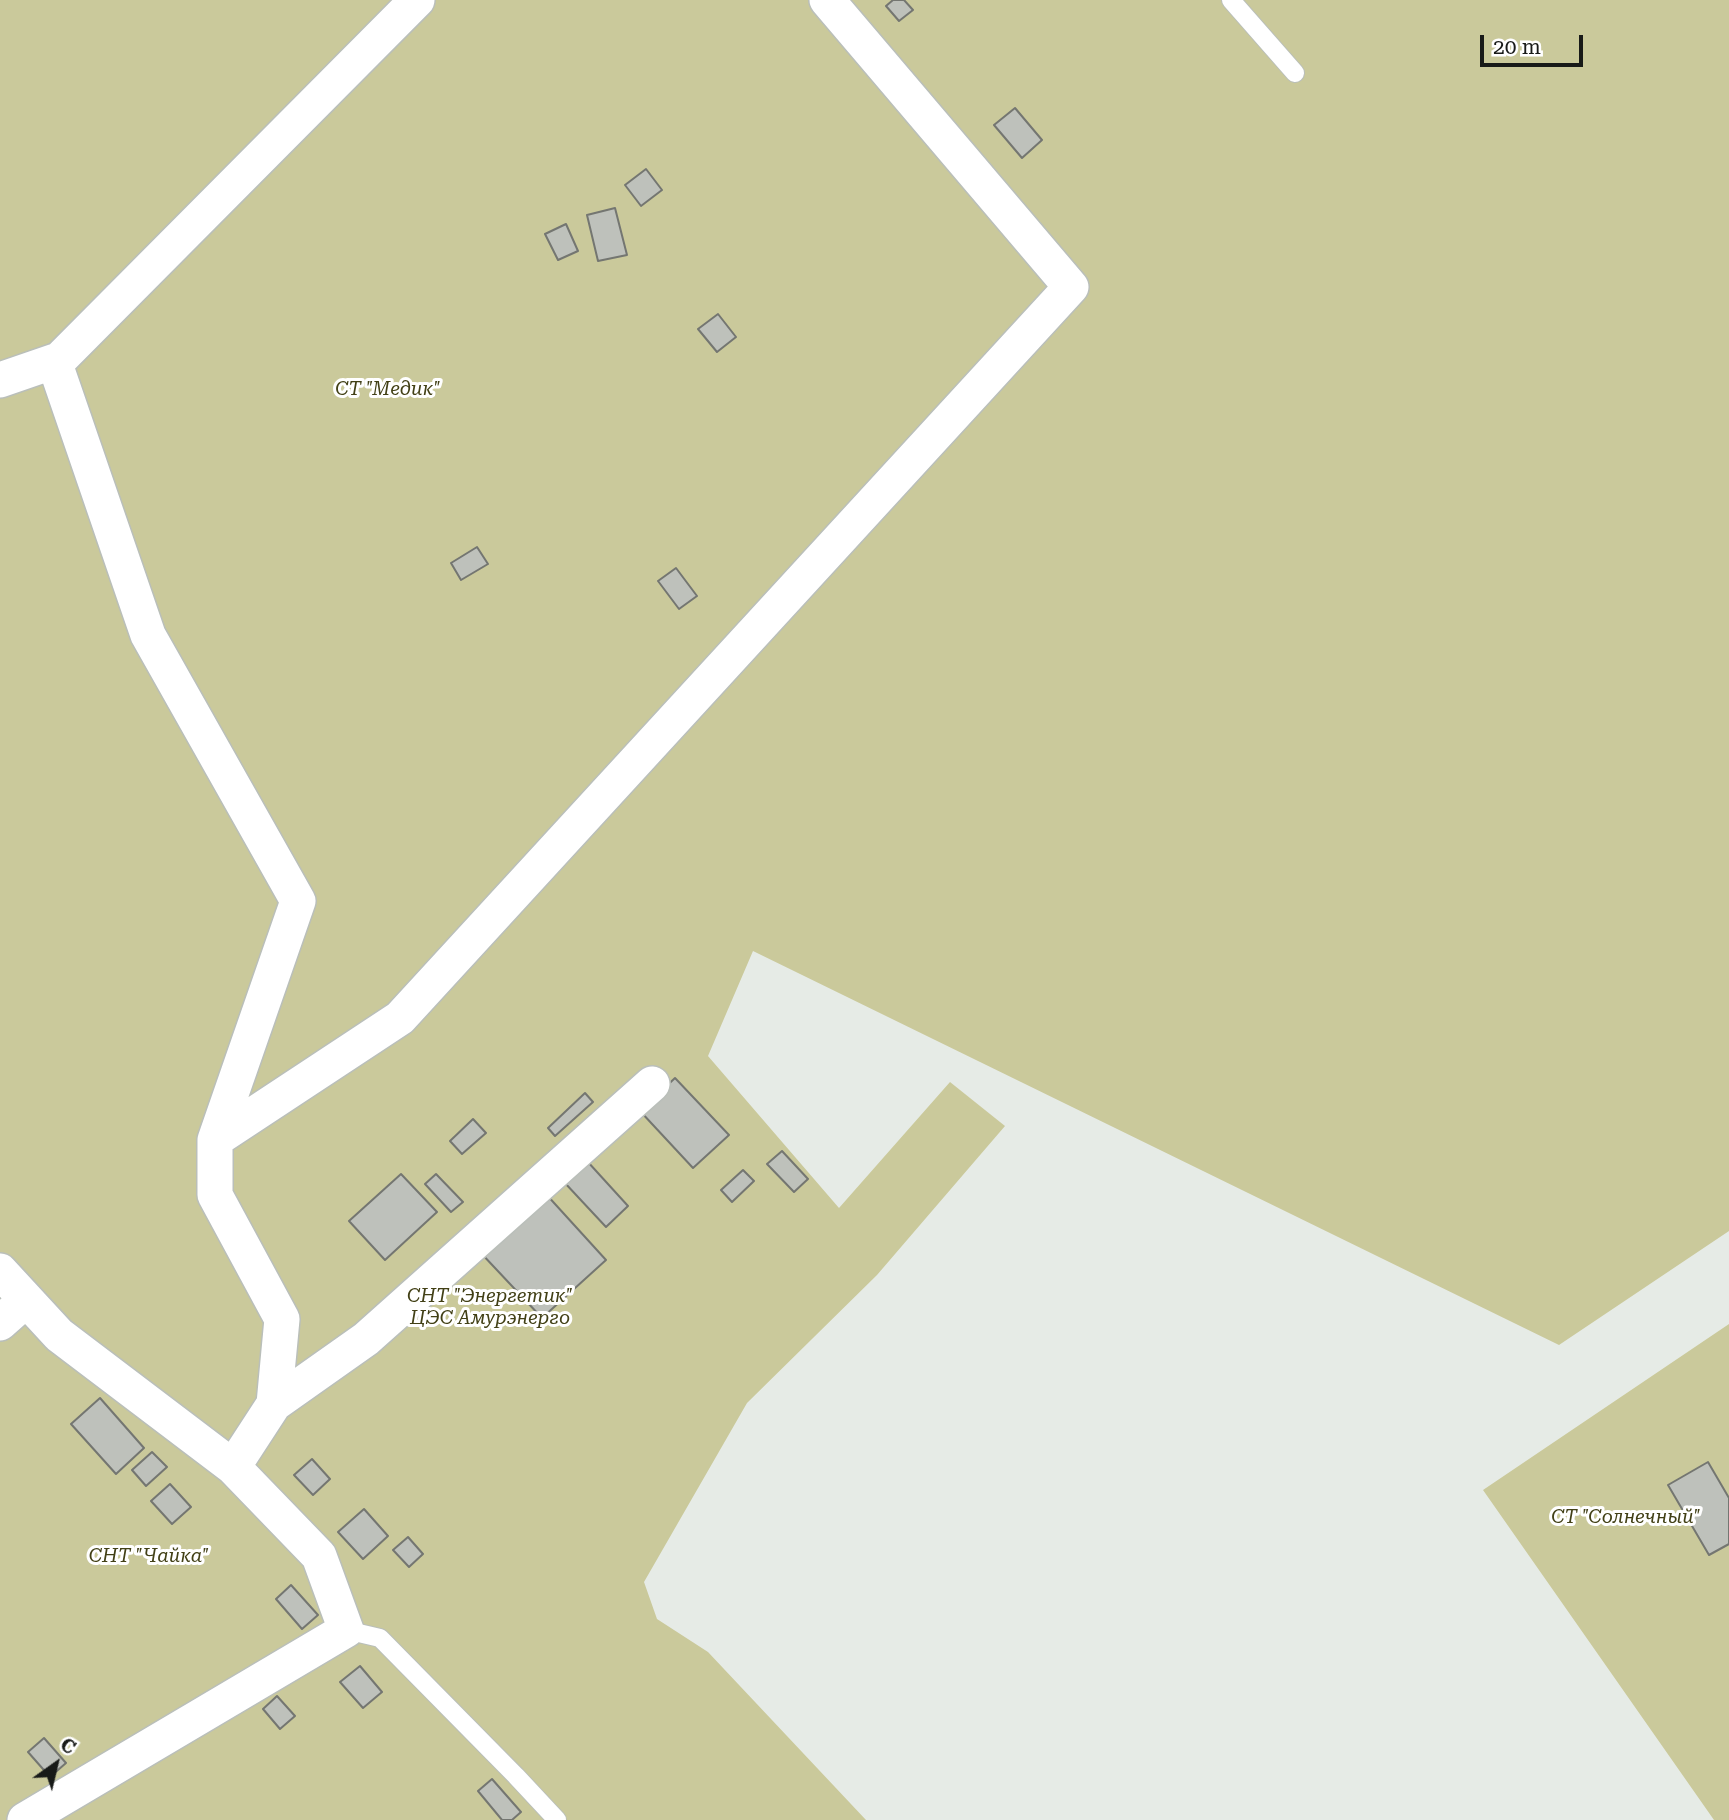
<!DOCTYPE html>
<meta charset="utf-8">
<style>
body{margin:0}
#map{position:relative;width:1729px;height:1820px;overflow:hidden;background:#e6ebe6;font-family:"Roboto Serif",serif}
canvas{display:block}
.north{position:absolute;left:21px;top:1729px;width:70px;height:70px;-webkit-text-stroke:5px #fff;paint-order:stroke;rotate:34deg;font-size:19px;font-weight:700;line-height:28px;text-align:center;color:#181a18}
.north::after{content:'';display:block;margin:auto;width:24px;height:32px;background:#181a18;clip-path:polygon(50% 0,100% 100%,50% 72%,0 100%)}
.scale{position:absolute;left:1480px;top:35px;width:103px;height:32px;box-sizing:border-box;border:4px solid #181a18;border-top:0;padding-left:9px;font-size:21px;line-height:24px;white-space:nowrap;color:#181a18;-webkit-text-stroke:5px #fff;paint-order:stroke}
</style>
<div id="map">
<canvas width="1729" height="1820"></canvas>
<div class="north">С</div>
<div class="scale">20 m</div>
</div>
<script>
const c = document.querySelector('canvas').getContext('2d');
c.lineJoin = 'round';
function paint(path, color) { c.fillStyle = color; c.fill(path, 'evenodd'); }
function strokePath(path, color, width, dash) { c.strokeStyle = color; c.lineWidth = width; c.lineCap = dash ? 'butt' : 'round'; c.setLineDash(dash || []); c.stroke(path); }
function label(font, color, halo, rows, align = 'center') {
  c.font = font + ' "Roboto Serif",serif'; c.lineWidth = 6; c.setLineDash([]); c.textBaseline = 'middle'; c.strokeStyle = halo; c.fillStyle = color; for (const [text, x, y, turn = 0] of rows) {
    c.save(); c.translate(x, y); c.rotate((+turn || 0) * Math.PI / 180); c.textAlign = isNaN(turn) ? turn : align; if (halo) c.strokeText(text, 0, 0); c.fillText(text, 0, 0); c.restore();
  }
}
paint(new Path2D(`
 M0,0H1729V1231L1559,1345L753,951L708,1056L839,1208L950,1082L1005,1126L877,1275L747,1403L644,1582L657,1619L708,1652L866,1820H0Z
 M1729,1324V1820H1714L1483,1490Z`), '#cac99b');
const building = new Path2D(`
 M893,0H904L913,10L899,21L886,6Z
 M1015,108L1042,140L1022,158L994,125Z
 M646,169L662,190L641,206L625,185Z
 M615,208L627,255L598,261L587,215Z
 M566,224L578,251L558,260L545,234Z
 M718,314L736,337L717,352L698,329Z
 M477,547L488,564L461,580L451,563Z
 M676,568L697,596L679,609L658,581Z
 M675,1078L729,1135L693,1168L640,1111Z
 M585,1093L593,1102L555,1136L548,1128Z
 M473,1119L486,1133L462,1154L450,1141Z
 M782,1151L808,1179L794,1192L767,1164Z
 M587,1161L628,1206L606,1227L564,1182Z
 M743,1170L754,1181L732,1202L721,1190Z
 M401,1174L437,1212L385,1260L349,1221Z
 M436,1174L463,1202L451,1212L425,1184Z
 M545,1193L606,1260L542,1318L480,1252Z
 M100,1398L144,1448L116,1474L71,1424Z
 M152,1452L167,1467L146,1486L132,1470Z
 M312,1459L330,1479L313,1495L294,1475Z
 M1708,1462L1729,1498V1544L1709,1555L1668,1485Z
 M170,1484L191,1507L172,1524L151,1501Z
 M364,1509L388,1536L363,1559L338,1532Z
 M408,1537L423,1554L409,1567L393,1550Z
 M291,1585L318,1615L302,1629L276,1599Z
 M360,1666L382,1692L363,1708L340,1682Z
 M277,1696L295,1716L280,1729L263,1709Z
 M44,1738L66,1763L50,1777L28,1752Z
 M492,1779L521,1812L512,1820H502L478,1791Z`);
paint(building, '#bec1bb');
strokePath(building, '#747671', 2);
const service = new Path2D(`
 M1231,0L1295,73
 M346,1630L380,1638L516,1776L557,1820`);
const minor = new Path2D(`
 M0,380L58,360
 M215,1140L400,1018L1071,287L827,0
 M0,1271L59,1335L233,1467L319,1556L346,1630L25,1820
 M0,1323L26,1300
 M274,1404L282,1319L215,1195V1140L298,901L148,635L55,364L417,0
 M233,1467L274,1404L366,1339L652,1084`);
strokePath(service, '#babfba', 20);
strokePath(minor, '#babfba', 38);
strokePath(service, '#fff', 18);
strokePath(minor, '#fff', 35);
label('italic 19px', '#424016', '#fff', [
 ["СТ \"Медик\"",388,389],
 ["СНТ \"Энергетик\"",490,1296],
 ["ЦЭС Амурэнерго",490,1318],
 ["СТ \"Солнечный\"",1626,1517],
 ["СНТ \"Чайка\"",149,1556]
]);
</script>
